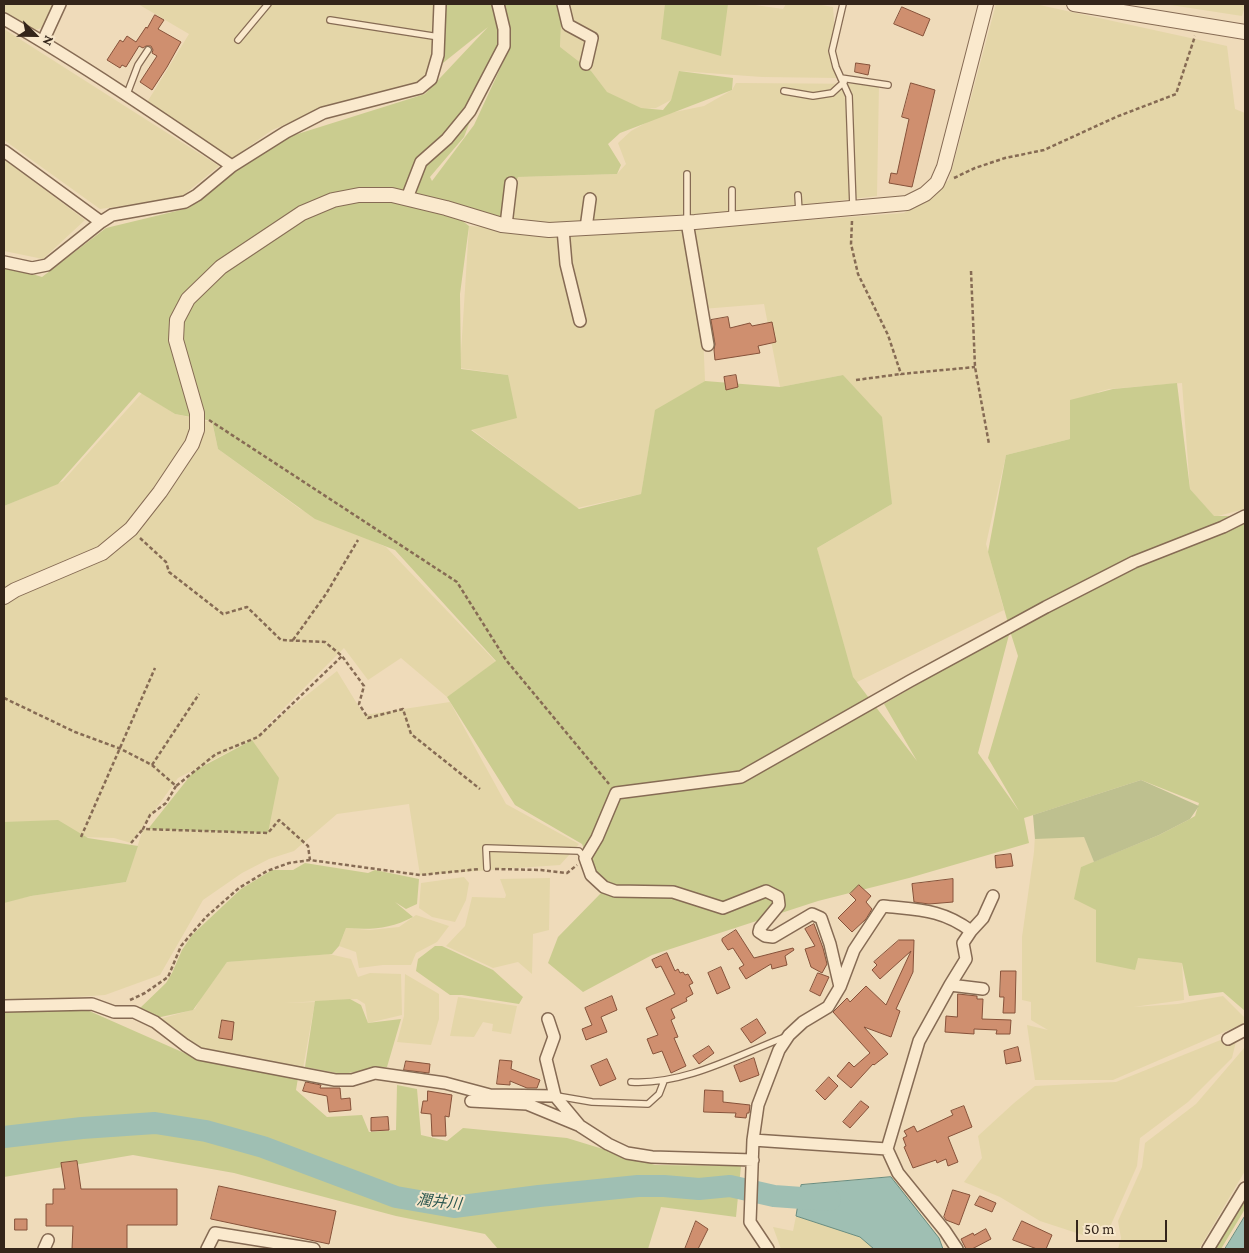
<!DOCTYPE html>
<meta charset="utf-8">
<style>
body{margin:0}
#map{position:relative;width:1249px;height:1253px;overflow:hidden;background:#efdbba;font-family:"Crimson Pro",serif}
canvas{display:block}
.frame{position:absolute;inset:0;border:5px solid #34251a;pointer-events:none}
.north{position:absolute;left:10px;top:10px;width:50px;height:50px;-webkit-text-stroke:4px #f6e6ca;paint-order:stroke;rotate:113deg;font-size:14px;font-weight:700;line-height:20px;text-align:center;color:#34251a}
.north::after{content:'';display:block;margin:auto;width:18px;height:22px;background:#34251a;clip-path:polygon(50% 0,100% 100%,50% 72%,0 100%)}
.scale{position:absolute;left:1076px;top:1220px;width:91px;height:22px;box-sizing:border-box;border:2px solid #34251a;border-top:0;padding-left:6px;font-size:15px;line-height:18px;white-space:nowrap;color:#34251a;-webkit-text-stroke:4px #f6e6ca;paint-order:stroke}
</style>
<div id="map">
<canvas width="1249" height="1253"></canvas>
<div class="frame"></div>
<div class="north">N</div>
<div class="scale">50 m</div>
</div>
<script>
const c = document.querySelector('canvas').getContext('2d');
c.lineJoin = 'round';
function paint(path, color) { c.fillStyle = color; c.fill(path, 'evenodd'); }
function strokePath(path, color, width, dash) { c.strokeStyle = color; c.lineWidth = width; c.lineCap = dash ? 'butt' : 'round'; c.setLineDash(dash || []); c.stroke(path); }
function label(font, color, halo, rows, align = 'center') {
  c.font = font + ' "Crimson Pro","Noto Sans JP",serif'; c.lineWidth = 4; c.setLineDash([]); c.textBaseline = 'middle'; c.strokeStyle = halo; c.fillStyle = color; for (const [text, x, y, turn = 0] of rows) {
    c.save(); c.translate(x, y); c.rotate((+turn || 0) * Math.PI / 180); c.textAlign = isNaN(turn) ? turn : align; if (halo) c.strokeText(text, 0, 0); c.fillText(text, 0, 0); c.restore();
  }
}
paint(new Path2D(`
 M4,4H56L47,26L32,31L4,12Z
 M138,4H436L435,41L429,70L418,84L333,104L272,130L230,160L146,104L189,34Z
 M562,4H748L783,9L786,4H816L833,7L838,78L762,77L680,71L671,100L656,108L641,109L620,101L602,89L560,48Z
 M996,4H1035L1227,46L1235,109L1245,113V509L1214,517L1190,489L1182,383L1109,389L1098,392L1070,439L1006,455L986,544L1004,610L849,686L817,548L892,504L843,375L780,387L764,304L702,309L705,381L655,413L641,494L577,508L471,429L508,375L460,368L469,226L563,232L755,224L904,213L949,180Z
 M1164,4H1245V6L1242,16Z
 M4,29L219,166L180,198L100,209L4,140Z
 M736,83L879,84L877,196L736,213L609,219L561,224L509,222L518,177L617,174L626,164L618,143L631,131L660,115L704,106L732,90Z
 M4,159L85,220L43,259L4,251Z
 M142,393L175,414L212,422L218,449L300,509L386,547L496,662L447,697L401,658L368,680L344,648L257,735L337,671L364,715L450,702L506,804L579,844L560,865L420,875L409,804L337,814L294,851L269,859L242,873L203,900L160,975L105,995L4,1002V902L31,896L126,882L143,829L268,833L251,740L178,778L131,843L114,838L81,837L4,822V506L63,481Z
 M1035,835L1084,837L1094,862L1081,867L1096,910V962L1135,957L1182,963L1184,1000L1133,1007L1178,1004L1223,996L1245,1018V1023L1113,1080H1035L1027,1025L1048,1030L1031,1020V1002L1022,1000V937L1034,852Z
 M464,877L469,883L466,900L455,922L432,917L419,908L421,883Z
 M550,878L549,930L533,934L532,974L518,962L493,968L446,946L465,926L472,897L505,898L506,895L500,879Z
 M416,915L449,926L437,942L416,953L411,965H383L359,968L356,952L339,946L346,928L370,930L399,927Z
 M329,954L351,959L358,977L370,973L401,974L402,1015L368,1023L365,1004L357,999L284,1003L315,1002L303,1068L198,1047L186,1038L177,1036L160,1019L195,1009L203,993L227,962Z
 M405,974L439,994V1019L431,1045L397,1042L404,1016Z
 M458,997L517,1006L511,1034L492,1031L493,1024L483,1022L474,1037L450,1036Z
 M1238,1033L1232,1058L1188,1102L1140,1138L1137,1166L1109,1229L1086,1236L1040,1221L1000,1197L964,1182L982,1158L978,1136L1014,1103L1035,1086L1116,1082Z
 M1245,1047V1171L1199,1249H1118L1121,1238L1118,1221L1142,1167L1145,1143L1196,1104Z
 M796,1216L860,1237L874,1249H781L773,1227L793,1231Z`), '#e4d6a8');
paint(new Path2D(`
 M444,4H562L560,47L591,71L607,92L641,108L663,110L671,100L679,71L733,78L732,90L620,133L608,144L621,165L617,174L518,177L503,219L447,209L469,226L460,294L461,369L508,375L517,418L471,430L579,509L641,494L655,410L705,381L780,387L843,375L882,417L892,504L817,548L853,677L917,761L884,704L1010,630L988,552L1006,455L1070,439V400L1113,389L1177,383L1190,489L1214,516H1245V1011L1223,992L1189,996L1182,963L1138,958L1135,970L1096,962V910L1074,899L1081,867L1159,835L1190,819L1195,816L1199,803L1141,780L1024,818L1029,843L909,878L818,901L652,955L583,992L548,963L558,937L602,892L582,844L515,805L447,697L496,661L395,550L315,519L218,449L212,421L175,414L139,392L58,484L4,506V265L42,277L106,228L189,208L245,164L288,137L425,94L488,27L443,63ZM504,32L506,56L474,125L432,181L430,177L464,137ZM1010,631L1018,656L988,758L1019,811L978,753Z
 M665,4H728L721,56L661,39Z
 M252,740L279,778L268,833L148,829L194,771Z
 M58,820L88,838L138,846L126,882L31,896L4,903V822Z
 M305,863L368,873L375,870L419,879L417,904L406,909L395,902L413,917C390,929 371,930 346,928L339,946L332,954L227,962L193,1010L156,1018L139,1009L166,983L172,973L182,950L192,935L241,889L272,870H293Z
 M435,946H442L493,970L523,997L519,1004L462,995H450L416,971L418,959Z
 M350,999L361,1005L368,1023L401,1019L387,1067L342,1074L305,1067L315,1001Z
 M87,1010L191,1056L298,1078L296,1090L327,1117L362,1115L369,1132L396,1130L397,1085L417,1089L421,1135L447,1141L463,1128L567,1138L655,1165L741,1166L736,1217L661,1207L648,1249H498L485,1234L396,1216L234,1173L133,1155L4,1177V1012Z
 M1245,1194V1209L1221,1249H1212Z`), '#cacc8f');
paint(new Path2D(`
 M1141,780L1199,806L1190,819L1159,835L1094,862L1084,837L1035,839L1033,815Z`), '#bec08f');
const water = new Path2D(`
 M891,1177L939,1238L943,1249H874L860,1237L796,1216L801,1185Z
 M1245,1216V1249H1225Z`);
paint(water, '#9fbfb3');
strokePath(water, '#678c80', 1);
strokePath(new Path2D(`
 M4,1137L82,1128L155,1123L206,1131L263,1147L396,1197L454,1207L539,1196L638,1186H664L699,1189L730,1186L774,1196L830,1200`), '#9fbfb3', 22);
const building = new Path2D(`
 M902,7L930,19L923,36L894,24Z
 M155,15L164,20L158,29L181,42L167,67L152,90L140,82L157,56L152,53L153,50L151,46H146L143,48L139,46L126,67L122,65L120,68L107,60L120,40L123,42L127,36L136,42L146,27L147,28Z
 M856,63L870,65L868,75L855,72Z
 M911,83L935,90L912,187L889,183L891,173L897,174L909,119L902,117Z
 M728,317L730,328L750,323L752,326L772,322L776,342L758,346L760,353L715,360L714,350L715,344L711,320Z
 M736,375L738,387L726,390L724,377Z
 M1011,854L1013,866L996,868L995,856Z
 M953,879V902L929,904L914,902L912,884Z
 M859,885L871,896L866,902L872,909L866,919L852,932L838,918L856,900L850,894Z
 M814,924L823,948L827,964L822,973L811,967L805,949L815,946L805,929Z
 M736,930L754,958L793,948L794,950L785,956L787,965L772,969L771,964L746,979L739,968L744,965L733,948L728,950L722,941V939Z
 M899,940H914L913,972L896,1009L900,1011L891,1037L864,1027L888,1054L874,1065L873,1064L851,1088L837,1076L849,1062L854,1067L870,1053L833,1012L847,998L850,1002L866,986L886,1005L911,951L880,979L872,970L877,965L874,962Z
 M667,953L675,971L678,969L680,973L683,972L685,975L688,974L693,983L689,985L693,994L686,998L687,1001L671,1009L675,1018L671,1020L678,1037L674,1038L686,1066L671,1073L662,1051L653,1054L647,1039L658,1035L646,1008L675,994L661,966L656,968L652,960Z
 M721,967L730,988L717,994L708,973Z
 M1001,971H1016L1015,1013H1003L1004,997H1000Z
 M818,973L829,977L820,996L810,991Z
 M958,994L977,996V999H983L982,1019L1011,1020L1010,1034H996L997,1030L974,1029V1034L945,1032L946,1016L957,1017Z
 M612,996L617,1010L601,1017L607,1032L586,1040L582,1029L592,1025L585,1008Z
 M757,1019L766,1033L751,1043L741,1029Z
 M222,1020L234,1022L232,1040L219,1038Z
 M709,1046L714,1053L699,1064L693,1056Z
 M1018,1047L1021,1061L1006,1064L1004,1051Z
 M754,1058L759,1075L740,1082L734,1066Z
 M607,1059L616,1079L600,1086L591,1066Z
 M500,1060L512,1061L511,1069L540,1080L537,1088H527L510,1081V1085L497,1084Z
 M406,1061L430,1064L429,1073L404,1070Z
 M829,1077L838,1086L825,1100L816,1091Z
 M306,1082L321,1085L320,1088H340L341,1099L350,1098L351,1110L329,1112L327,1096L303,1091Z
 M705,1090L723,1091V1102L750,1105L749,1113H747L746,1118L735,1117L736,1113L704,1112Z
 M428,1091L452,1095L449,1117L445,1116L446,1136H432L431,1114L421,1113L423,1101H427Z
 M861,1101L869,1107L850,1128L843,1122Z
 M964,1106L972,1127L948,1137L958,1162L948,1166L946,1159L937,1163L936,1160L913,1168L904,1147L906,1146L903,1138L907,1136L904,1131L914,1126L917,1132L953,1115L951,1111Z
 M388,1117L389,1130L371,1131V1118Z
 M77,1161L81,1189H177V1225H127V1249H72L73,1226H46V1204H53V1189H65L61,1163Z
 M219,1186L336,1211L329,1244L211,1219Z
 M953,1190L970,1195L959,1225L946,1220L944,1217Z
 M980,1196L996,1203L992,1212L975,1205Z
 M15,1219H27V1230H15Z
 M696,1221L708,1229L698,1249H685Z
 M1022,1221L1052,1235L1046,1249H1037L1013,1240Z
 M986,1229L991,1239L972,1249H966L961,1239L973,1233L974,1235Z`);
paint(building, '#cf8f6f');
strokePath(building, '#86523a', 1);
const service = new Path2D(`
 M843,4L832,51L836,67L849,96L853,207
 M330,20L439,37
 M238,40L268,4
 M841,78L888,85
 M784,91L813,96L832,93L844,82
 M127,94L138,65L148,50
 M687,174V222
 M798,195L799,212
 M732,218V190
 M487,868L486,848L579,851L585,858
 M631,1082C684,1085 736,1056 785,1037
 M557,1096L592,1102L648,1104L659,1094L664,1081`);
const minor = new Path2D(`
 M563,4L568,25L592,38L586,64
 M4,19C82,64 157,115 232,166
 M43,41L60,4
 M4,151L101,222
 M407,198L421,162L447,139L470,111L504,46V29L498,4
 M687,222L708,345
 M506,225L511,183
 M586,228L590,199
 M563,229L566,264L580,321
 M4,262L32,268L47,265L101,222L112,215L185,202L197,195L232,166L286,132L323,113L420,88L431,79L438,55L440,4
 M950,985L966,959L963,943L971,931L983,918L993,896
 M840,987L854,950L883,906C918,910 942,909 971,931
 M4,1006L92,1004L114,1012H134L155,1022L185,1045L199,1054L335,1080H352L375,1073L445,1083L490,1095L555,1096
 M548,1019L554,1037L546,1059L555,1096L580,1126L608,1144L627,1153L652,1157L753,1160
 M1228,1039L1245,1030
 M471,1101L527,1104L578,1125
 M753,1140L887,1149L919,1041L950,985L983,989
 M887,1149L898,1173L945,1231L957,1249
 M44,1249L48,1240
 M207,1249L215,1233L314,1249
 M768,1249L750,1222L753,1140L758,1105L779,1050L789,1035L803,1022L828,1007L840,987L830,944L821,918L812,914L773,937L765,936L759,932L760,928L779,905L778,897L766,891L723,908L673,892L615,891L604,887L591,875L585,858L597,838L616,793L741,777L910,681L1046,607L1134,562L1223,527L1245,516
 M1208,1249L1245,1188`);
const tertiary = new Path2D(`
 M1074,4L1245,32
 M4,597L15,590L102,553L131,529L160,492L192,444L197,430V413L176,340L177,320L188,299L221,267L302,213L333,200L359,195H392L446,208L502,225L549,230L695,222L907,203L925,194L937,183L944,167L986,4`);
strokePath(service, '#866b54', 8);
strokePath(minor, '#866b54', 14);
strokePath(tertiary, '#866b54', 16);
strokePath(new Path2D(`
 M954,178L975,168L1005,158L1044,150L1116,117L1176,94L1195,36
 M852,221L851,244L858,274L888,335L901,374L975,367
 M971,271L975,367L989,444
 M856,380L901,374
 M209,420L457,582L506,660L609,784
 M140,538L166,562L169,572L223,614L247,607L281,640L325,642L342,656L364,686L359,704L368,718L403,709L411,734L480,789
 M293,640L326,594L358,540
 M4,698L75,732L121,749L152,765L176,786L216,754L258,737L342,656
 M152,765L199,694
 M176,786L166,803L150,815L143,829L268,833L279,820L308,846L310,860
 M81,837L155,668
 M131,843L143,829
 M495,869L541,870L567,873L577,865
 M130,1000L145,993L168,977L181,946L206,917L239,888L267,871L289,863L310,860L420,875L480,869`), '#866b54', 2.5, [4, 2.5]);
strokePath(service, '#fae9cd', 5.5);
strokePath(minor, '#fae9cd', 11);
strokePath(tertiary, '#fae9cd', 14);
label('italic 15px', '#28554e', '#f6e6ca', [
 ["潤井川",439,1202,6]
]);
</script>
